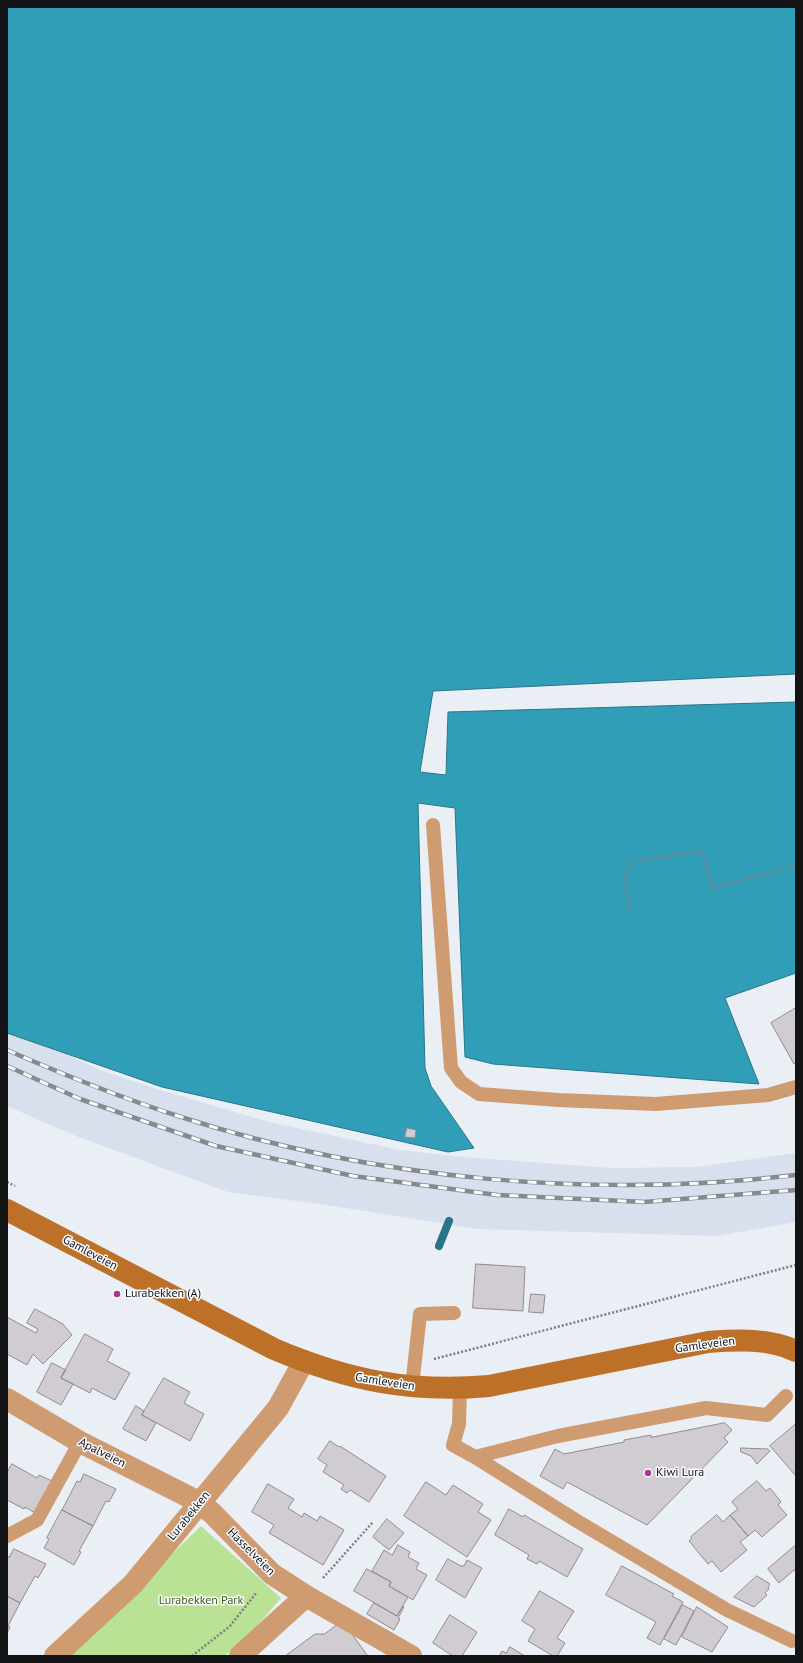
<!DOCTYPE html>
<style>
body{margin:0}
#map{position:relative;width:803px;height:1663px;overflow:hidden;background:#eaeef5;font-family:"PT Sans",sans-serif}
canvas{display:block}
.frame{position:absolute;inset:0;border:8px solid #131416;pointer-events:none}
</style>
<div id="map">
<canvas width="803" height="1663"></canvas>
<div class="frame"></div>
</div>
<script>
const c = document.querySelector('canvas').getContext('2d');
c.lineJoin = 'round';
function paint(path, color) { c.fillStyle = color; c.fill(path, 'evenodd'); }
function strokePath(path, color, width, dash) { c.strokeStyle = color; c.lineWidth = width; c.lineCap = dash ? 'butt' : 'round'; c.setLineDash(dash || []); c.stroke(path); }
function label(font, color, halo, rows, align = 'center') {
  c.font = font + ' "PT Sans",sans-serif'; c.lineWidth = 3; c.setLineDash([]); c.textBaseline = 'middle'; c.strokeStyle = halo; c.fillStyle = color; for (const [text, x, y, turn = 0] of rows) {
    c.save(); c.translate(x, y); c.rotate((+turn || 0) * Math.PI / 180); c.textAlign = isNaN(turn) ? turn : align; if (halo) c.strokeText(text, 0, 0); c.fillText(text, 0, 0); c.restore();
  }
}
paint(new Path2D(`
 M7,1028L103,1071L160,1090L269,1122L400,1150L463,1157L612,1168L696,1167L796,1153V1222L716,1236L477,1229L327,1205L228,1192L76,1136L7,1106Z`), '#d8e0ed');
paint(new Path2D(`
 M201,1526L281,1598L258,1625L225,1656H66Z`), '#b9e295');
const water = new Path2D(`
 M7,7H796V674L433,691L420,772L446,775L448,712L796,702V973L725,998L759,1084L493,1064L465,1057L455,808L418,803L425,1068L431,1086L474,1148L448,1152L162,1087L7,1033Z`);
paint(water, '#319eb8');
strokePath(water, '#287587', 1);
strokePath(new Path2D(`
 M439,1246L449,1221`), '#287587', 8);
const building = new Path2D(`
 M796,1008V1063L794,1064L771,1023Z
 M407,1128L416,1130L415,1138L405,1137Z
 M476,1264L525,1267L523,1311L473,1308Z
 M531,1294L545,1295L543,1313L529,1312Z
 M35,1309L63,1324L72,1335L43,1364L33,1354L27,1365L7,1354V1317L36,1333L38,1329L27,1323Z
 M85,1334L113,1349L107,1361L130,1373L115,1400L92,1388L90,1393L61,1378Z
 M52,1363L66,1370L61,1378L73,1384L61,1405L37,1392Z
 M164,1378L190,1392L184,1403L204,1414L190,1441L142,1415Z
 M136,1406L144,1411L142,1415L156,1423L146,1441L123,1429Z
 M725,1423L732,1430L724,1438L728,1442L647,1525L567,1482L563,1489L540,1476L555,1449L564,1454L624,1442V1440L651,1435V1437Z
 M796,1424V1476L770,1446Z
 M330,1441L339,1447L340,1446L386,1476L369,1502L350,1490L347,1493L341,1489L344,1485L323,1472L327,1465L318,1459Z
 M741,1448L768,1449L770,1451L757,1464L751,1456L741,1452Z
 M12,1464L37,1478L39,1475L52,1481L35,1513L25,1507L24,1509L7,1500V1473Z
 M84,1474L116,1489L109,1502L106,1501L93,1526L62,1510L77,1481L80,1482Z
 M757,1481L766,1491L770,1488L781,1502L778,1505L787,1515L762,1537L755,1530L748,1536L730,1515L738,1509L732,1502Z
 M426,1482L446,1495L453,1485L483,1504L478,1512L491,1520L467,1557L404,1516Z
 M268,1484L294,1499L288,1508L302,1517L304,1513L317,1521L320,1516L344,1530L323,1565L269,1533L274,1525L252,1512Z
 M509,1509L523,1517L524,1515L583,1549L567,1577L539,1561L537,1564L527,1559L529,1555L495,1535Z
 M62,1510L93,1526L79,1551L81,1552L74,1565L44,1548L49,1539L47,1538Z
 M717,1515L723,1522L730,1515L748,1536L740,1542L747,1550L721,1572L712,1561L708,1564L689,1541L692,1538L691,1537Z
 M387,1519L404,1533L389,1550L373,1537Z
 M398,1545L410,1552L408,1557L419,1563L416,1569L427,1575L413,1600L389,1586L391,1582L372,1571L384,1550L392,1555Z
 M796,1545V1572L794,1570L779,1583L768,1569Z
 M14,1549L46,1564L38,1578L35,1576L20,1603L7,1596V1556L9,1557Z
 M448,1559L461,1566H464L467,1560L482,1568L465,1598L436,1580Z
 M622,1566L674,1594L672,1596L683,1602L660,1645L647,1638L656,1622L606,1595Z
 M367,1569L391,1582L389,1586L408,1597L397,1616L354,1591Z
 M757,1576L770,1584L768,1587L769,1589L765,1593L767,1595L754,1607L734,1597Z
 M540,1591L574,1611L557,1638L565,1643L557,1656H553L528,1641L535,1629L522,1621Z
 M7,1596L20,1603L8,1626L10,1627L7,1633Z
 M374,1603L397,1616L403,1606L404,1607L398,1618L400,1619L394,1630L367,1614Z
 M683,1605L694,1611L676,1645L664,1639Z
 M697,1607L728,1627L712,1652L682,1637Z
 M450,1615L477,1632L462,1656H453L433,1643Z
 M340,1623L347,1627L367,1655L366,1656H285L315,1634H324Z
 M510,1647L525,1656H499L502,1651L506,1653Z`);
paint(building, '#d1ccd2');
strokePath(building, '#908b90', 1);
strokePath(new Path2D(`
 M629,911L625,872L632,861L702,851L713,888L796,865
 M7,1182L15,1186
 M434,1359L796,1265
 M323,1578L373,1522
 M192,1656L230,1626L257,1592`), '#7c7e83', 2.5, [2, 2]);
strokePath(new Path2D(`
 M433,825L451,1068L461,1082L479,1094L558,1100L656,1104L768,1095L796,1087
 M412,1387L420,1314L454,1313
 M460,1389L459,1424L453,1445L475,1457L558,1436L706,1408L767,1415L786,1396
 M475,1457L577,1521L727,1610L792,1641
 M7,1536L37,1520L80,1442`), '#cf9b71', 14);
strokePath(new Path2D(`
 M7,1399L80,1442L199,1502L212,1513L272,1574L306,1596L411,1656
 M55,1656L133,1584L278,1408L304,1361
 M240,1656L306,1596`), '#cf9b71', 22);
strokePath(new Path2D(`
 M7,1210L274,1349C347,1380 410,1393 489,1386L708,1342C737,1340 769,1338 796,1351`), '#bc7028', 22);
const rail = new Path2D(`
 M7,1050C64,1075 122,1098 181,1117C375,1180 594,1199 796,1175
 M7,1066L80,1099L216,1146L353,1176L497,1195L644,1202L796,1190`);
strokePath(rail, '#86898d', 4.5);
strokePath(rail, '#fafbfe', 3, [9]);
for (const [x, y, r, color] of [
 [117,1294,4,"#a53693"],
 [648,1473,4,"#a53693"]
]) { const dot = new Path2D(); dot.arc(x, y, r, 0, 2 * Math.PI); c.fillStyle = color; c.fill(dot); strokePath(dot, '#fafbfe', 1.5); }
label('12px', '#131416', '#fafbfe', [
 ["Gamleveien",90,1253,28],
 ["Gamleveien",705,1345,-8],
 ["Gamleveien",385,1382,9],
 ["Apalveien",102,1453,27],
 ["Lurabekken",189,1516,-51],
 ["Hasselveien",251,1552,45]
]);
label('12px', '#131416', '#fafbfe', [
 ["Lurabekken (A)",125,1294],
 ["Kiwi Lura",656,1473]
], 'left');
label('12px', '#3c591c', '#fafbfe', [
 ["Lurabekken Park",201,1601]
]);
</script>
